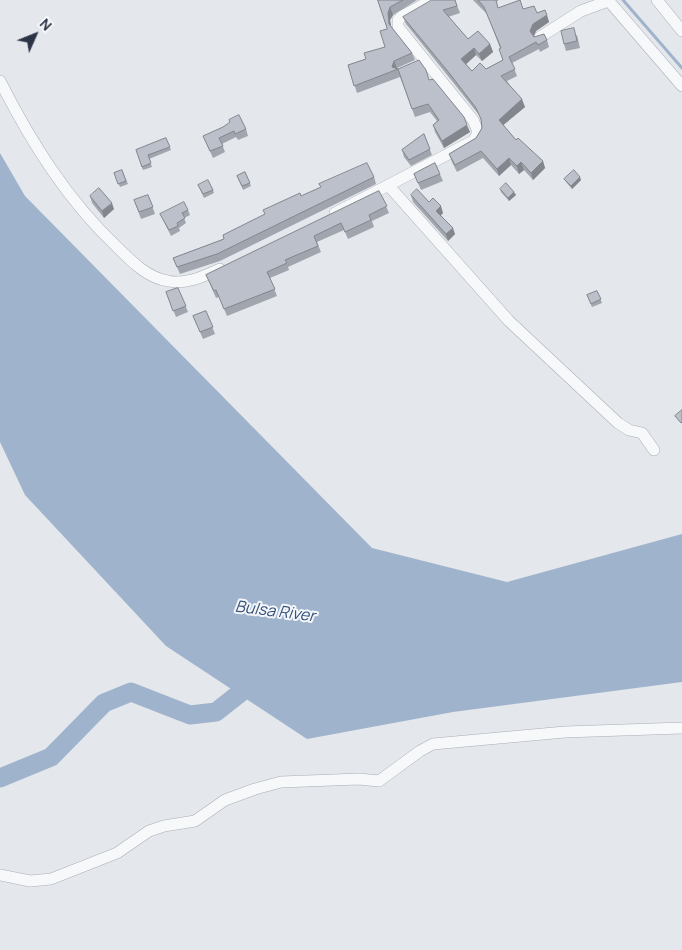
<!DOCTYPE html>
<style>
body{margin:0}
#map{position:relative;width:682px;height:950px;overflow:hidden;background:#e4e7ec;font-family:Manrope,sans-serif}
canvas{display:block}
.north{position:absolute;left:10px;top:10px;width:50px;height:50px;-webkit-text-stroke:4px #f4f6f9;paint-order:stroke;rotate:46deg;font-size:14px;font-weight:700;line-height:20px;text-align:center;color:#2b3445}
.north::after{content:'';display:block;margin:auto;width:18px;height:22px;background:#2b3445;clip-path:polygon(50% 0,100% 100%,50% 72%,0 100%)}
</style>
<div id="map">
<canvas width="682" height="950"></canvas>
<div class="north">N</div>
</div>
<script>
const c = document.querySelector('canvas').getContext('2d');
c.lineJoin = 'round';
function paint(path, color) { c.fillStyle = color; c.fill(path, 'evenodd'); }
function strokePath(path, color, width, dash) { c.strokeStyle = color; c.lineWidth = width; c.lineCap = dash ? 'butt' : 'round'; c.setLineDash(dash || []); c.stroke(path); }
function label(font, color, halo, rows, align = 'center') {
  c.font = font + ' Manrope,sans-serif'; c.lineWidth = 4; c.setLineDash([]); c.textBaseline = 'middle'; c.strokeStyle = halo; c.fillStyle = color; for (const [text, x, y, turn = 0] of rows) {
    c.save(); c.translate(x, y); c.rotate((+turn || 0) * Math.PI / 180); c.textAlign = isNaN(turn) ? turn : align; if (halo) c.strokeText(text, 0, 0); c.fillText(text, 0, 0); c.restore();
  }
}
paint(new Path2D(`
 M0,153L25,196L372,548L507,582L682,534V682L453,712L307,739L166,646L25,495L0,442Z`), '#9fb4cc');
strokePath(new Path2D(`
 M623,0L682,68`), '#9fb4cc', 3);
strokePath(new Path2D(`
 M0,778L51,757L104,703L131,692L190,715L216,712L259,678`), '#9fb4cc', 19);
const minor = new Path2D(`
 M608,0L682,86
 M657,0L682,31
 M540,37L581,11L608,1
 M0,81C31,142 67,200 118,248C132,262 148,278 168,281C186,285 204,276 220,269
 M388,185L509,321L618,423L629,430L642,433L654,450
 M335,213L473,141C480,133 477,129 473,120L398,27V20L402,16L432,0
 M0,875L30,881L51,879L117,853L149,831L164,826L195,821L225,800L255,789L281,782L359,779L379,781L420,751L433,744L565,732L682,728`);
strokePath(minor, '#a9aeb7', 12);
strokePath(minor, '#f7f8fa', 11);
paint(new Path2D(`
 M378,0H417L393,15L390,20L391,27L412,53L415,60L397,68V69L430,80L470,132L444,148L435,132L433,125L437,121L430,112L415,117L400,77L357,93L348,65L366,59L385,47L387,29Z
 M455,0L460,13L448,17L468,39L490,44L493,52L482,61L476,55L466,64L472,71L486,69L503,60L500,48L487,14L473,0H499L496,2L498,8L523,9L537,13L545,10L549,22L536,31L534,36V37L547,40L549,47L540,52L539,49L512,63L517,76L507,81L525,107L503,125L516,140L543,161L545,168L533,180L524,170L519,174L511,165L499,176L483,158L457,172L452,162L449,154L476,138L482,128L481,120L479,115L452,81L406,24L403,17Z
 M577,35L580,48L566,51L564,44Z
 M246,129L248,136L238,140L236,137L222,144L225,152L213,158L203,136Z
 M424,134L432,155L411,166L404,157L402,150Z
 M166,138L171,150L149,159L152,167L143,170L136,150Z
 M435,163L443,181L421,190L414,174Z
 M122,170L128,184L120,187L114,173Z
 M245,172L251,186L243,190L237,176Z
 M374,177L376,184L220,261L180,274L173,258L224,239L265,214L301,196Z
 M564,179L581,180L572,189L566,182Z
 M198,185L213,190L214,193L204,198Z
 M500,189L516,195L509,201L501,192Z
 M379,191L389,213L372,221L374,227L348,239L344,230L317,242L321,252L288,267L289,270L270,278L277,296L227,316L219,297L216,298L206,275Z
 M148,195L155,214L141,219L134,200Z
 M411,195L429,202L443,213L441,215L455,234L448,241L413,202Z
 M90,196L114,209L104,218L92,203Z
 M188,210L190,215L184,218L186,223L179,228L180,231L171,236L160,214Z
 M178,288L188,312L176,317L166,292Z
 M597,291L602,303L592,307L587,295Z
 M206,311L215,334L203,339L193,316Z`), '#a1a5ae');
paint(new Path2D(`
 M390,7L393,15L390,20L392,31L389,24L388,13Z
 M547,15L549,22L536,31L533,38L530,31L533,24Z
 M490,44L493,52L482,61L479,54Z
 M474,48L476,55L464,66L461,59Z
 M394,61L397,68L396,70L392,67Z
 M522,99L525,107L501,127L499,120Z
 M467,125L470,132L444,148L442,141Z
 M509,158L511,165L499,176L497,169Z
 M543,161L545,168L533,180L531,173Z
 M521,162L524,170L519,174L517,166Z
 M580,177L581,180L572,189L571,186Z
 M514,192L516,195L509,201L508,198Z
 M112,203L114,209L104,218L102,211Z
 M441,206L443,213L439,217L436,211Z
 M453,228L455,234L448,241L446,234Z`), '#83868d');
const building = new Path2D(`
 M378,0H403L390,7L388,13L389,24L412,53L394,61L392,67L398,69L419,60L426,70L429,80L433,79L464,117L467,125L442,141L433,125L439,120L428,104L412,109L398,69L354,86L348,65L366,59L364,53L385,47L380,31L387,29Z
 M432,0H455L457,6L443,10L468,39L478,31L490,44L479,54L474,48L461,59L472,71L480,63L486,69L503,60L499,49L501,48L484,7L478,0H496L498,8L520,0L523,9L534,6L537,13L545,10L547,15L533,24L530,31L534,37L544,34L547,40L538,45L536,42L509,57L515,69L501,76L522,99L499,120L516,140L518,138L543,161L531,173L521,162L517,166L509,158L497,169L481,151L455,165L449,154L476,138L482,128L481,119L476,108L450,74L403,17Z
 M574,28L577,41L564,44L561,31Z
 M239,115L246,129L235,134L234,131L219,138L223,146L210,151L203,136L223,127L230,122L229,120Z
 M424,134L430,149L409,160L402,150Z
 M166,138L170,147L148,155L151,163L142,167L136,150Z
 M367,163L374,177L217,254L177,267L173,258L224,239L223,235L265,214L263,210L300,193L301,196L321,187L319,184Z
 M435,163L440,174L418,183L414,174Z
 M122,170L126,181L118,184L114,173Z
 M574,170L580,177L571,186L564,179Z
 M245,172L250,183L242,186L237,176Z
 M208,180L213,190L203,194L198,185Z
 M506,183L514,192L508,198L500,189Z
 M99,188L112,203L102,211L90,196Z
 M417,189L429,202L433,198L441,206L436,211L453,228L446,234L411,195Z
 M379,191L387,206L369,215L371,220L345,232L341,223L314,236L318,246L285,260L287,263L267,272L275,289L224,309L216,290L214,291L206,275Z
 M148,195L153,207L139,212L134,200Z
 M184,202L188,210L182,213L185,218L177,223L178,226L169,230L160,214Z
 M178,288L186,306L173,311L166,292Z
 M597,291L601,299L591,304L587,295Z
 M206,311L213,327L200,332L193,316Z
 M682,410V422L681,423L675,416Z`);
paint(building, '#bbc0ca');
strokePath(building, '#83868d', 1);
label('italic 16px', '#34527a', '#f4f6f9', [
 ["Bulsa River",275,612,7]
]);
</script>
